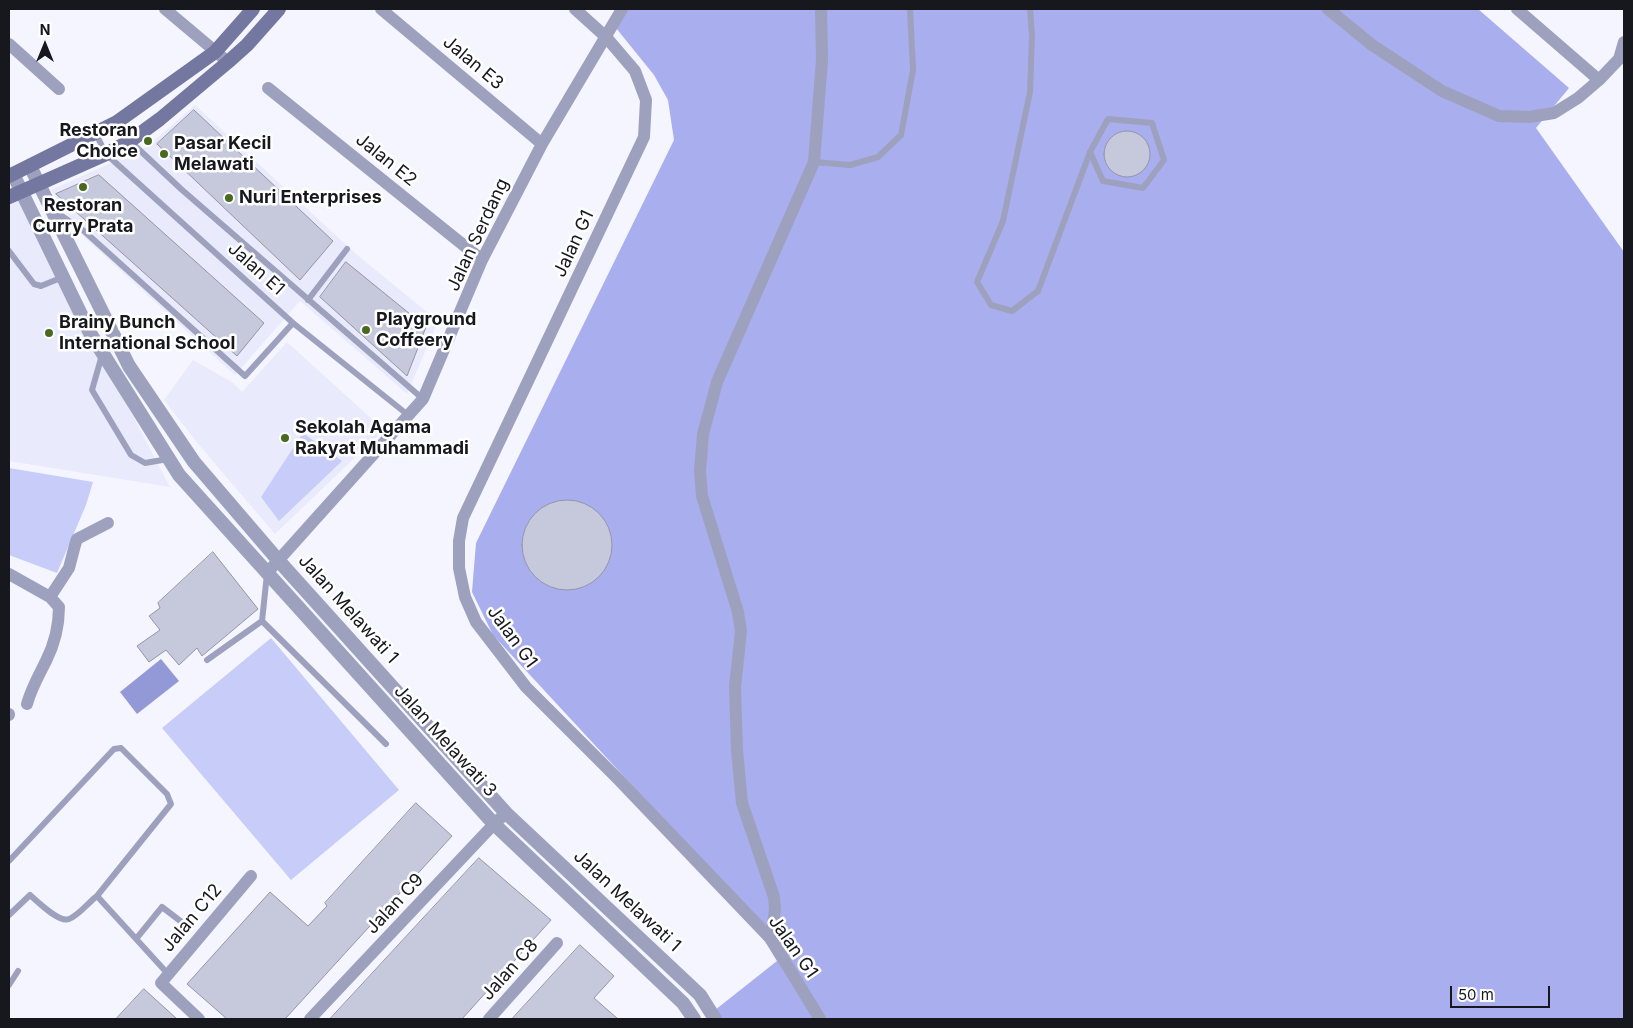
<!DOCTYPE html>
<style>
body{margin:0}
#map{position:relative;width:1633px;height:1028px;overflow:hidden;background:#f4f5fe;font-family:Inter,sans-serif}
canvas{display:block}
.frame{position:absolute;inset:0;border:10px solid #17171e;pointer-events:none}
.north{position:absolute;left:20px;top:20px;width:50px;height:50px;-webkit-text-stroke:4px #fff;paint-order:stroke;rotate:0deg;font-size:14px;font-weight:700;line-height:20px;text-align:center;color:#17171e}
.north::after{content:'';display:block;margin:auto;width:18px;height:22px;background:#17171e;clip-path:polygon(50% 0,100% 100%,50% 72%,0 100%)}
.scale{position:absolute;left:1450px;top:986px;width:100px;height:22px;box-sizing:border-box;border:2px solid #17171e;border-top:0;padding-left:6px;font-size:15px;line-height:18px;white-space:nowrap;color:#17171e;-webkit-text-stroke:4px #fff;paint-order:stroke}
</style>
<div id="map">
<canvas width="1633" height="1028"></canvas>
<div class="frame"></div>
<div class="north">N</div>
<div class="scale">50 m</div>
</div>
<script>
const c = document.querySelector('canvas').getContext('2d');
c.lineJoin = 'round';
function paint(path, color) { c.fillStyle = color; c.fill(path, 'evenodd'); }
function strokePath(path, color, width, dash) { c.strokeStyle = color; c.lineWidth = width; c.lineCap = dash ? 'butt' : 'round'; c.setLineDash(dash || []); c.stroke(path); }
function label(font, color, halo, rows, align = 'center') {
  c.font = font + ' Inter,sans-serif'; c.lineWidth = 5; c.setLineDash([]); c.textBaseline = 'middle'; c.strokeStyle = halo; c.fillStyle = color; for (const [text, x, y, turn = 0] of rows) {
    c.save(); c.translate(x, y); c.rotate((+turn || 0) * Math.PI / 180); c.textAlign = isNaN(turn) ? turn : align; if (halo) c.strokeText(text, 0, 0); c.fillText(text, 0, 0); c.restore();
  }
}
paint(new Path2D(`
 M195,105L356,254L438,321L407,394L300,301L235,375L84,237L51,190L148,146Z
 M20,199L170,487L9,461V204Z
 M287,342L384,430L275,534L199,445L164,400L193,360L232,382L242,392Z`), '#e9ebfc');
paint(new Path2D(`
 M303,433L342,461L279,521L261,497Z
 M9,468L93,482L86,505L57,573L9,555Z
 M271,638L399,790L291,880L162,728Z`), '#c7ccf9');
paint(new Path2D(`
 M626,9H1478L1569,88L1536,128L1624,252V1019H714L710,1014L777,961L748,914L629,782L493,635L472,592L476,543L674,140L668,100L654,75L616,28Z`), '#a8aeee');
paint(new Path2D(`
 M161,659L179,681L137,714L120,692Z`), '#9398d6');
const building = new Path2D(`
 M194,110L333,241L300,280L157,144Z
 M1104 154a23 23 0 1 1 46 0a23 23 0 1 1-46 0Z
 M99,175L264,323L237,356L56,194Z
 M346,262L426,327L407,376L320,297Z
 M522 545a45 45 0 1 1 90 0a45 45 0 1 1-90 0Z
 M213,552L258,609L202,656L197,648L179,665L166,650L149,662L137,646L160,630L149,616L160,608L158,603Z
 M416,803L452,836L285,1019H227L187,984L270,892L308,926L327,906L325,903Z
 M479,858L551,920L462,1019H330Z
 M580,945L614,976L594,998L618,1019H512Z
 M144,989L177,1019H116Z`);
paint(building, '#c6c8dc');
strokePath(building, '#9395a8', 1);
strokePath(new Path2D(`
 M1030,9L1032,36L1030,92L1003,221L977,282L991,305L1012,311L1038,291L1090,152L1108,119L1152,123L1164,160L1143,188L1103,181L1090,152
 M117,122L130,141L181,189L423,399
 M96,134L106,154L293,323L408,415
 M814,162L850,165L878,157L901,135L913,70L910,9
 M56,212L84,231L245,376L293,323
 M9,251L34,284L41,286L63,277
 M308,300L347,249
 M102,355L92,390L131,455L145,463L168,459
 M262,621L386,744
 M207,660L262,621L267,574
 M9,861L114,749L121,748L167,794L171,804L97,896
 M9,915L30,895C38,902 59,923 69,919C78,916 89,902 97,896L168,974
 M136,939L162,907L183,923
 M9,985L18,971`), '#9ea1bd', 6);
strokePath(new Path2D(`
 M165,9L228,62
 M381,9L542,144
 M575,9L606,37L635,71L646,100L644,137L463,518L459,541V568L465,597L476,622L526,687L619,780L771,939L820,1019
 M1328,9L1372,45L1442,91L1499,116L1529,117L1554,113L1578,98L1599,80L1619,59L1624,42
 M1517,9L1599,80
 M9,44L59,89
 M268,88L482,260
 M267,573L423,399L482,260L542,144L622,9
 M9,574L50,597L59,607C59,625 54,645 46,661C39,675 31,689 27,704
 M50,597L69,568L75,545L77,539L108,523
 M9,715V714
 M771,939L775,909L774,897L742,803L737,750L735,687L741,631L738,612L702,496L700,471L703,434L717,382L814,162L822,60L821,9
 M199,1019L161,983L251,876
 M310,1019L494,824L506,813
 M489,1019L557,943`), '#9ea1bd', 12);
strokePath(new Path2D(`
 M30,166L129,366L194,462L278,560L506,813L700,995L715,1019
 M13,174L90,333L179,475L494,824L683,1003L694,1019`), '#9ea1bd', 14);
strokePath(new Path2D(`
 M9,176L117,122L215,52L253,9
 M9,197L106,154L130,141L160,119L228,62L247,45L279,9`), '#7477a0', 14);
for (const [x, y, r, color] of [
 [148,141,5,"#48691f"],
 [164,154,5,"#48691f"],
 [83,187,5,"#48691f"],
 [229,198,5,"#48691f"],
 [366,330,5,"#48691f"],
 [49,333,5,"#48691f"],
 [285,438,5,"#48691f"]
]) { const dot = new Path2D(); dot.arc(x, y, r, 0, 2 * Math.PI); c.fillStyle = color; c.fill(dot); strokePath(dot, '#fff', 2); }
label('18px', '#17171e', '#fff', [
 ["Jalan E3",473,63,40],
 ["Jalan E2",386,160,39],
 ["Jalan Serdang",478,235,-65],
 ["Jalan G1",574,244,-65],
 ["Jalan E1",256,269,42],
 ["Jalan Melawati 1",348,609,48],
 ["Jalan G1",512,637,54],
 ["Jalan Melawati 3",445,741,48],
 ["Jalan Melawati 1",627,901,43],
 ["Jalan C9",395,904,-47],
 ["Jalan C12",192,918,-50],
 ["Jalan G1",793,947,55],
 ["Jalan C8",510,970,-48]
]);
label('bold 18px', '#17171e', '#fff', [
 ["Restoran",138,131,"right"],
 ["Choice",138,152,"right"],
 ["Pasar Kecil",174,144],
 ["Melawati",174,165],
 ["Nuri Enterprises",239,198],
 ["Restoran",83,206,"center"],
 ["Curry Prata",83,227,"center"],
 ["Playground",376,320],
 ["Coffeery",376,341],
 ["Brainy Bunch",59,323],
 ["International School",59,344],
 ["Sekolah Agama",295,428],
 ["Rakyat Muhammadi",295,449]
], 'left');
</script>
